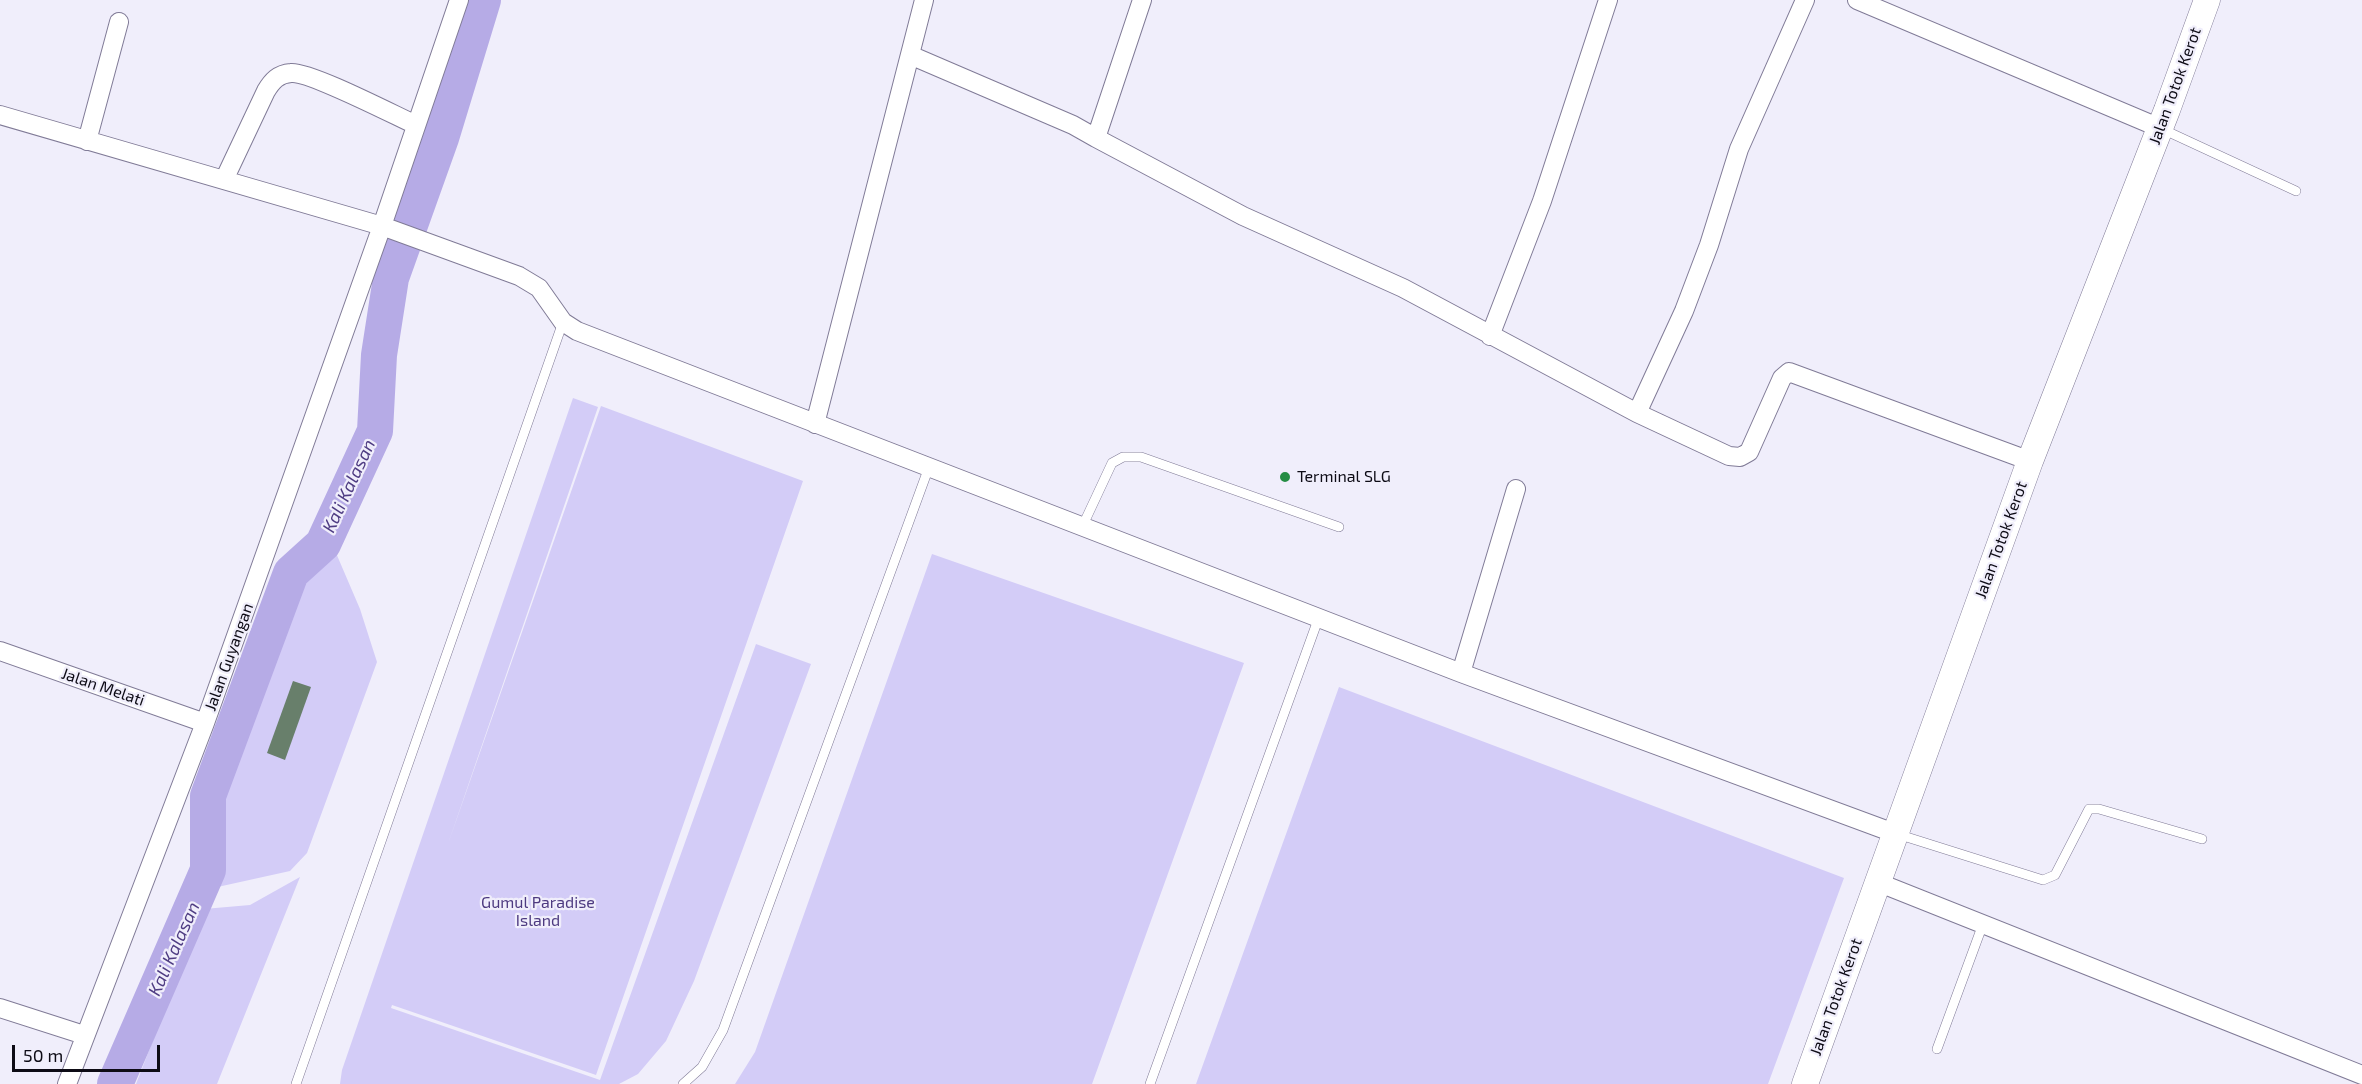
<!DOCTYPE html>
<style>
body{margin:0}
#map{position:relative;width:2362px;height:1084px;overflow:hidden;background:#f0eefb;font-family:"Exo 2",sans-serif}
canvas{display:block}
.scale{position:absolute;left:12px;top:1045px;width:148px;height:27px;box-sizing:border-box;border:3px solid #0d0b15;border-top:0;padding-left:8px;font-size:18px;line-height:21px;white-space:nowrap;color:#0d0b15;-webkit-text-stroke:4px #f0eefb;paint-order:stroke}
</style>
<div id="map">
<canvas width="2362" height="1084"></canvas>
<div class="scale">50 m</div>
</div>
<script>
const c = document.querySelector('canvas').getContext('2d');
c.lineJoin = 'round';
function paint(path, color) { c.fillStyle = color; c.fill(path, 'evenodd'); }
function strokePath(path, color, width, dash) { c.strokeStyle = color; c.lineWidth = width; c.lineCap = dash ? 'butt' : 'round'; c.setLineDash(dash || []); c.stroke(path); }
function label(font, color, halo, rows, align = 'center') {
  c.font = font + ' "Exo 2",sans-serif'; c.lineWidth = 4.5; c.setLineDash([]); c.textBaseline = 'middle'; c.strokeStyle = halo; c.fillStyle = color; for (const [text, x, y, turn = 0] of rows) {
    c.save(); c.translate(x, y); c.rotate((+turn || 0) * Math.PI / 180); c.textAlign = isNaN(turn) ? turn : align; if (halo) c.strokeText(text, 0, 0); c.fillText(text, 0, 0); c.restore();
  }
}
paint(new Path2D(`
 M573,398L598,407L448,844L601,406L803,481L596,1075L392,1005L391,1008L600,1080L756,644L811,664L694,981L666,1041L638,1074L619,1084H340L342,1070Z
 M336,553L360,609L377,662L307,853L290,871L213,888L220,849L216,794L300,578L324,554Z
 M932,554L1244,663L1092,1084H735L755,1052Z
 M1339,687L1844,878L1768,1084H1196Z
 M300,877L217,1084H136L204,909L250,905Z`), '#d3ccf7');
strokePath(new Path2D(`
 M115,1084L208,870V796L291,573L323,544L375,431L379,355L391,278L441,138L483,0`), '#b6abe6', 36);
paint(new Path2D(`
 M293,681L311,687L285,760L267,753Z`), '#687f6b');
const service = new Path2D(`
 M2162,129L2296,191
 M1083,525L1112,463L1123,457H1141L1339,527
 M1897,834L2043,880L2055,875L2089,809H2099L2202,839
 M1937,1049L1983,924
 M296,1084L563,322
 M683,1084L702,1067L723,1030L929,467
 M1150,1084L1319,617`);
const minor = new Path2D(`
 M1857,0L2160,128
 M910,55L1073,125L1096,138L1142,0
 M0,115L382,226L519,276L539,288L563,322L577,331L1461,673L1894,833
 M1096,138L1243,216L1403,288L1637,413L1729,456L1740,457L1749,452L1782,378L1789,372L2030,461
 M87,141L119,22
 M224,180L266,91C272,81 278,74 291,73C309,71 394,115 416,125
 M1490,336L1542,201L1608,0
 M1637,413L1684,311L1709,245L1739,149L1805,0
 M815,424L924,0
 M0,651L205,723
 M1461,673L1516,489
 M1877,882L2362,1075
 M0,1008L84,1035
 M67,1084L205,723L382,226L459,0`);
const secondary = new Path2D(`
 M1805,1084L2030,461L2167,110L2207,0`);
strokePath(service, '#807b97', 10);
strokePath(minor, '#807b97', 20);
strokePath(secondary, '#807b97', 27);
strokePath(service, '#fff', 9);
strokePath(minor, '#fff', 18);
strokePath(secondary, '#fff', 26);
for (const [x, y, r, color] of [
 [1285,477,6,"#258d44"]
]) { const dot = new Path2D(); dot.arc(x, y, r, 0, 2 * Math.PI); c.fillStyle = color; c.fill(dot); strokePath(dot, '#f0eefb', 2); }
label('16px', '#0d0b15', '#f0eefb', [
 ["Jalan Totok Kerot",2175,86,-70],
 ["Jalan Totok Kerot",2001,540,-70],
 ["Jalan Guyangan",229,657,-70],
 ["Jalan Melati",103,687,19],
 ["Jalan Totok Kerot",1836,997,-70]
]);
label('16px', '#0d0b15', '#f0eefb', [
 ["Terminal SLG",1297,477]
], 'left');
label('16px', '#4d3a80', '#f0eefb', [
 ["Gumul Paradise",538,903],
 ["Island",538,921]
]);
label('italic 18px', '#4f3d83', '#f0eefb', [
 ["Kali Kalasan",349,486,-65],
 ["Kali Kalasan",174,949,-66]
]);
</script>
